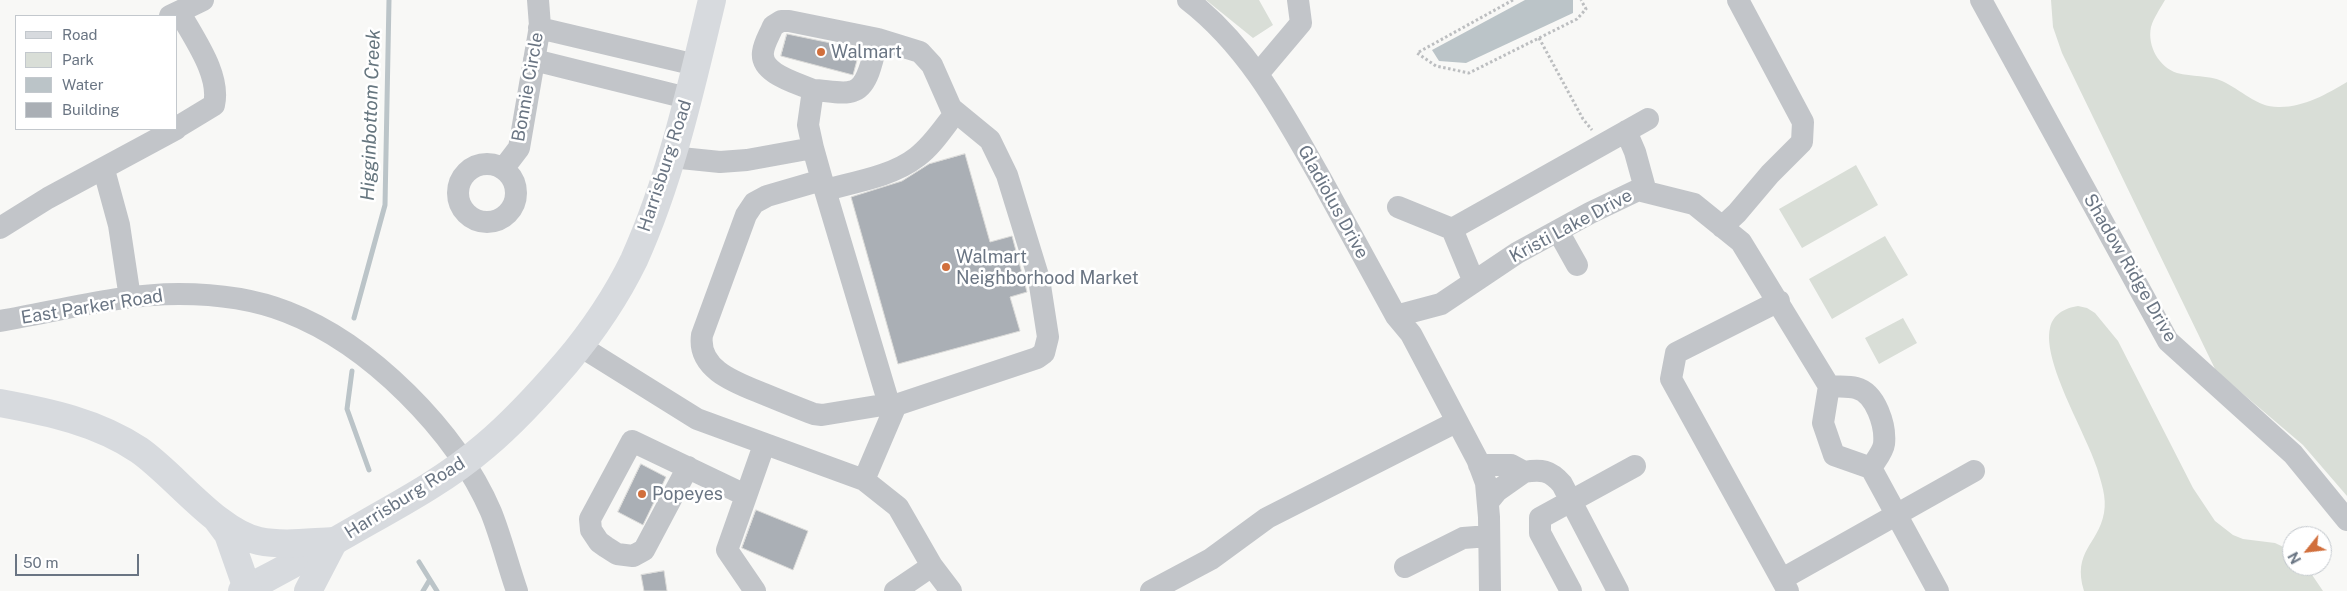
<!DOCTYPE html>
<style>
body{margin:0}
#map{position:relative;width:2347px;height:591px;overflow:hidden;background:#f8f8f6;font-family:"Public Sans",sans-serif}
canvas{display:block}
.legend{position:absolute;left:15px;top:15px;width:162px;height:115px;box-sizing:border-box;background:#fff;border:1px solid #c3c8cd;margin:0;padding:6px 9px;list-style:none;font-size:15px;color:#6a7583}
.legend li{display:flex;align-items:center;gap:10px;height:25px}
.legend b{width:25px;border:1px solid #c3c8cd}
.north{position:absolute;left:2282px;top:526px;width:50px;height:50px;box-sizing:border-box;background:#fff;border:1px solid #c3c8cd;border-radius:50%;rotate:241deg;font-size:14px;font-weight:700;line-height:20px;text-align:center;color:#6a7583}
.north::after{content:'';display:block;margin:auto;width:18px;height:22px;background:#d16f3c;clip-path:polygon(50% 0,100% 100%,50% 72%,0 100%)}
.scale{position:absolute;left:15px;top:554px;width:124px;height:22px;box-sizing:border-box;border:2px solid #6a7583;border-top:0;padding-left:6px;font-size:15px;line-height:18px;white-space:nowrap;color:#6a7583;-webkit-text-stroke:4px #fff;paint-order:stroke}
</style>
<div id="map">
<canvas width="2347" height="591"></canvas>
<ul class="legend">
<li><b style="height:6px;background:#d7dade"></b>Road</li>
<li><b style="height:14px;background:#d9ded7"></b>Park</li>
<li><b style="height:14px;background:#bbc4c8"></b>Water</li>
<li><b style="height:14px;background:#aaafb5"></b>Building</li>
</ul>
<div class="north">N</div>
<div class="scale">50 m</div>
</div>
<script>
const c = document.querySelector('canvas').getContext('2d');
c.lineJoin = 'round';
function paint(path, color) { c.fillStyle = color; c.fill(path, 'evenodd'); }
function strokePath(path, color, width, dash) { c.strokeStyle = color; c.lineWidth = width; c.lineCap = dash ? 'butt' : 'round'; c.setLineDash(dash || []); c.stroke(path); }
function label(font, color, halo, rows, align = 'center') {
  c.font = font + ' "Public Sans",sans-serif'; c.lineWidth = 5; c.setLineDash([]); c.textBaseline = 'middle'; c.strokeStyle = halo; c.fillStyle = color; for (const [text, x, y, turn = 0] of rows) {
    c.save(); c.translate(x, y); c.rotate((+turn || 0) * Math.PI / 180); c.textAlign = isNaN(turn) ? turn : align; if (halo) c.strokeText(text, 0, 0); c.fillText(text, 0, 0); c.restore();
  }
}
paint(new Path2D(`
 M1206,0H1259L1273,25L1253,38Z
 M2051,0H2165C2160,9 2154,17 2151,27C2147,46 2159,67 2177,73C2192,77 2208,75 2222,81C2242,90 2257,108 2280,107C2304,107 2327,94 2347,82V496L2303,445L2216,371L2062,53L2053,27Z
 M1856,165L1878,205L1802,248L1779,209Z
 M1885,236L1908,275L1832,319L1809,279Z
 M2078,306L2087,308L2095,313L2118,341L2193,488L2215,521L2233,535L2243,539L2275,543L2292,551V566H2306L2323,591H2084C2072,551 2098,545 2104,513C2107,497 2101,482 2097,468C2086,433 2042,362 2050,328C2053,314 2065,308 2078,306Z
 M1903,318L1917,343L1879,364L1865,338Z`), '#d9ded7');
paint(new Path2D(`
 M1525,0H1573V13L1466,63L1439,61L1432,50Z`), '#bbc4c8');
strokePath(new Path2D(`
 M354,318L385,205L389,0
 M352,371L347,409L369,470
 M419,562L437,591
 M423,591L429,581`), '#bbc4c8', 5);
const building = new Path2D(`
 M787,34L860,49L853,75L781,56Z
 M965,154L990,242L1012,236L1027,292L1010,297L1020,331L898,364L851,197L902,181L929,164Z
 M641,464L666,477L643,525L618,512Z
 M756,510L808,531L793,570L742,548Z
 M664,571L667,591H644L641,575Z`);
paint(building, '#aaafb5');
strokePath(building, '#dadad8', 1);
strokePath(new Path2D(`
 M1513,0L1417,53L1436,66L1469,73L1577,19L1586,9L1581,0
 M1539,38L1583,119L1592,130`), '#bcbec0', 3, [2.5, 2.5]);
strokePath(new Path2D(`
 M1188,0C1249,47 1284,114 1321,179C1346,225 1371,271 1396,316L1411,334L1477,459L1486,483L1489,517L1490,591
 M1981,0L2168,341L2293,454L2347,520
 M170,16L203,0
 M539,28L696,65
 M534,60L687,98
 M1258,74L1301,23L1298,0
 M176,128L214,105C221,75 194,39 180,13
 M1626,131L1635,152L1646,192
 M813,148L822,180L767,196L754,203L746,215L702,335C697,370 737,383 764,394C781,401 798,408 814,414L822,415L889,404L896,405
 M671,157L720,162L747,160L813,148L808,125L813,90C798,83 760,74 763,52C764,43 770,34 773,26L781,21H789L878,39C873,53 870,86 853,91C843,95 825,90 813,90
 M458 193a29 29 0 1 1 58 0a29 29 0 1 1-58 0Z
 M503,169L519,148L540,26L538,0
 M104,170L119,225L130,298
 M822,180L889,404
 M825,190C855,182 893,176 917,157C933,145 944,127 956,112
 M1398,207L1452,229L1474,282
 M1722,227L1737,213L1770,174L1802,142L1803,122L1738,0
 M0,228L48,198L176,129
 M1452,229L1648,119
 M1558,231L1577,265
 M1779,301L1676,353L1671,379L1788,591
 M1396,316L1441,304L1517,253L1590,213L1638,190L1694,204L1741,242L1829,386L1823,423L1834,455L1871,468L1938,591
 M0,321C59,311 120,294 179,294C215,294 254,299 287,312C370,344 456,431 491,512C501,537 508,565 517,591
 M580,346L697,419L864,480L898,507L932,566L895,591
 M1829,386C1838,387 1848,386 1856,388C1876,393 1886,426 1884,444C1883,452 1875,461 1871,468
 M1479,465H1511L1524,472L1497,491L1488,502
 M688,467L644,550L633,556L617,554L606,547L599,542L591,530L590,519L632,441L745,495
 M1524,472C1541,469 1550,470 1562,484L1618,591
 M864,480L896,405L1037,358L1044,353L1048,337L1039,279L1007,175L990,140L951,108L932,65L920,52L878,39
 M932,566L951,591
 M1405,567L1463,538L1489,536
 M1782,579L1974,471
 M755,591L727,550L764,445
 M1151,591L1211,559L1267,518L1456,422
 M1571,591L1540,533V518L1635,466`), '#c2c5c9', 22);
strokePath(new Path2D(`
 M242,591C285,569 327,546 368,522C409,499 450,476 485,446C515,421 541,392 566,363C592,332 616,297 634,260C671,178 691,88 712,0`), '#d7dade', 28);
strokePath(new Path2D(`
 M0,403C49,412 97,422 139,450C175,475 217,532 259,541C283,546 310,542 334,541
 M216,518L228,534L248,591
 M308,591L334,541`), '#d7dade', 28);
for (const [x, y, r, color] of [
 [821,52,5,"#d16f3c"],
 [946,267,5,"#d16f3c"],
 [642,494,5,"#d16f3c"]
]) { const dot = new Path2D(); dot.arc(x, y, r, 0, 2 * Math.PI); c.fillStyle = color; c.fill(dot); strokePath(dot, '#fff', 2); }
label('18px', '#6a7583', '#fff', [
 ["Walmart",831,52],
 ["Walmart",956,257],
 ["Neighborhood Market",956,278],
 ["Popeyes",652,494]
], 'left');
label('18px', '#6a7583', '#fff', [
 ["Bonnie Circle",528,87,-80],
 ["Harrisburg Road",665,166,-72],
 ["Gladiolus Drive",1333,202,61],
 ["Kristi Lake Drive",1571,226,-28],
 ["Shadow Ridge Drive",2130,268,60],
 ["East Parker Road",92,307,-9],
 ["Harrisburg Road",405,498,-32]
]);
label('italic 19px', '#66767f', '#fff', [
 ["Higginbottom Creek",371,115,-88]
]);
</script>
